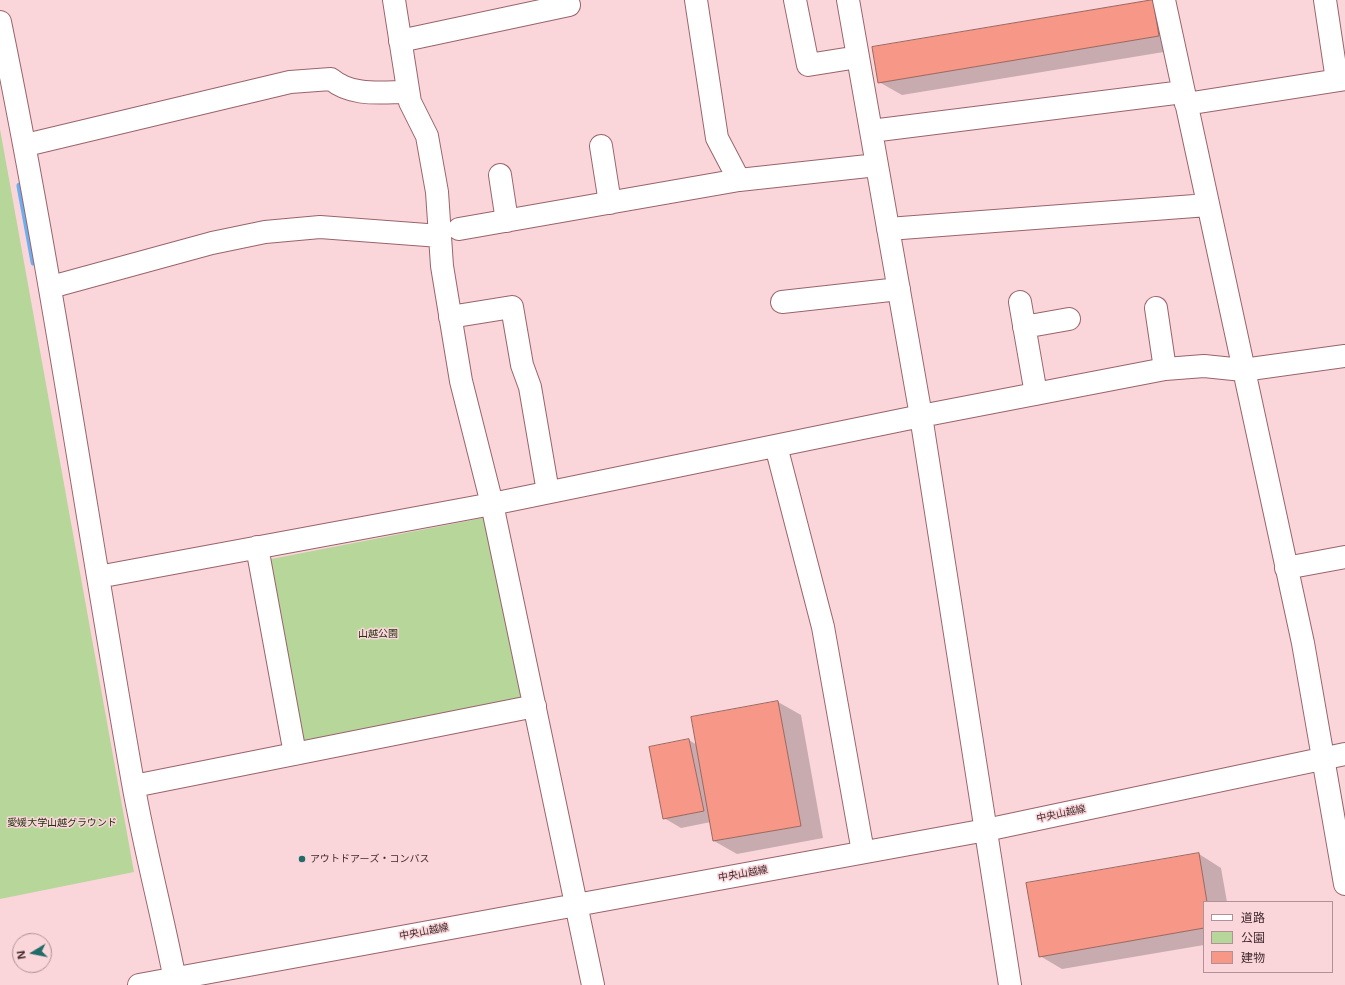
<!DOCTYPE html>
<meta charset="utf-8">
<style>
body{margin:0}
#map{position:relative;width:1345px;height:985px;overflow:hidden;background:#fad6da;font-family:"Open Sans","Noto Sans JP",sans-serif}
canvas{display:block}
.legend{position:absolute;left:1203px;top:901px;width:130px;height:72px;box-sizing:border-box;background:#fad6da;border:1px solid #b09195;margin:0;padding:5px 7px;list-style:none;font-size:12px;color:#40292d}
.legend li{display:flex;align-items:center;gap:8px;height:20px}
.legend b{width:20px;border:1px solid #b09195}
.north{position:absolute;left:12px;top:933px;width:40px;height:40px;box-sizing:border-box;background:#fad6da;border:1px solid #b09195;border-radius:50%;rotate:260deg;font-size:11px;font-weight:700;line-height:16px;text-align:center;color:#40292d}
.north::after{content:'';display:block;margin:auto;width:14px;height:18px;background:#216c68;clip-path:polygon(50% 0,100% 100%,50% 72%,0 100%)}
</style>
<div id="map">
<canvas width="1345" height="985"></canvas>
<ul class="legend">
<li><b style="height:5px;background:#fff"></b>道路</li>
<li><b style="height:11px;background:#b7d699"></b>公園</li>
<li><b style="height:11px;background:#f69787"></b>建物</li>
</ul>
<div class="north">N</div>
</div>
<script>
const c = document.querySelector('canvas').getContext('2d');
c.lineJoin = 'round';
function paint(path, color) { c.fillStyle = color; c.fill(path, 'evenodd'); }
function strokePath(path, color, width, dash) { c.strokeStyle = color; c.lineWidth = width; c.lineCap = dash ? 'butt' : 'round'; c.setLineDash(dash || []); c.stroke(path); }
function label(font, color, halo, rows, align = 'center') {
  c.font = font + ' "Open Sans","Noto Sans JP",sans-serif'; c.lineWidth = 3; c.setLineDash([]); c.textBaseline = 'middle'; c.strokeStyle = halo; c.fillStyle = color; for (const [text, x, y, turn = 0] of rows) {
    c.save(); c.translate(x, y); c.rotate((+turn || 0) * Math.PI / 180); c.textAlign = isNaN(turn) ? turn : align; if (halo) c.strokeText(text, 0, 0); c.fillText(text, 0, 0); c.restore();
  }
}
paint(new Path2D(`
 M0,129L134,872L0,899Z
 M488,517L524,699L301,745L266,560Z`), '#b7d699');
paint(new Path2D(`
 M1153,1L1175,14L1182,49L902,95L879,82Z
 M778,702L801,715L823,838L737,854L714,841L711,822L681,828L664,818L689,740L697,745Z
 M1199,854L1221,868L1227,902H1204V945L1062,969L1040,956Z`), '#0003');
strokePath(new Path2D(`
 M20,186L34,262`), '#6daef0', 7);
const building = new Path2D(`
 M1151,0H1153L1159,36L878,83L872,47Z
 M778,701L801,826L713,841L691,717Z
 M689,739L704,811L663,819L649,747Z
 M1199,853L1207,902H1204V928L1039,957L1026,883Z`);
paint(building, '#f69787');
strokePath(building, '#9b685f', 1);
const minor = new Path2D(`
 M394,0L410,102L427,136L437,192L442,266L461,381L492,504L593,985
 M696,0L717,138L739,180
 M795,0L808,65L858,57
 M848,0L921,416L1010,985
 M1164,0L1303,643L1345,884
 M1325,0L1337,80
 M0,22C52,274 88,529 133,783C145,851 163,917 176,985
 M400,41L569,5
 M1186,104L1345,79
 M871,131L1183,92
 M26,145L290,82L331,79C352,97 382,92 408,92
 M601,146L610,203
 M500,175L507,221
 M459,229L739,180L877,165
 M888,229L1208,205
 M51,287L212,243L265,232L320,227L440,236
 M782,302L899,289
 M1020,302L1036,394
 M1156,308L1165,369
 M450,317L512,307L522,365L530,387L548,492
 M1024,327L1069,319
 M776,446L823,627L863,852
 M257,547L295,754
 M1286,568L1345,557
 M98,577L492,504L921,416L1165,369L1204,366L1243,370L1345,356
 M134,786L535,706
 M139,985L986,830L1345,754`);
strokePath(minor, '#98646b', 24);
strokePath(minor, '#fff', 22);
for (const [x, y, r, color] of [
 [302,859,4,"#216c68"]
]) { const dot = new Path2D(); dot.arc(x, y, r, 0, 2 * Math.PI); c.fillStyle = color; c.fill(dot); strokePath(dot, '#fad6da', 1.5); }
label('10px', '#233210', '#fad6da', [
 ["山越公園",378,634],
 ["愛媛大学山越グラウンド",62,823]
]);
label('10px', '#40292d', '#fad6da', [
 ["中央山越線",1061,814,-12],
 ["中央山越線",743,874,-10],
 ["中央山越線",424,932,-11]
]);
label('10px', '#40292d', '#fad6da', [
 ["アウトドアーズ・コンパス",310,859]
], 'left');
</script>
